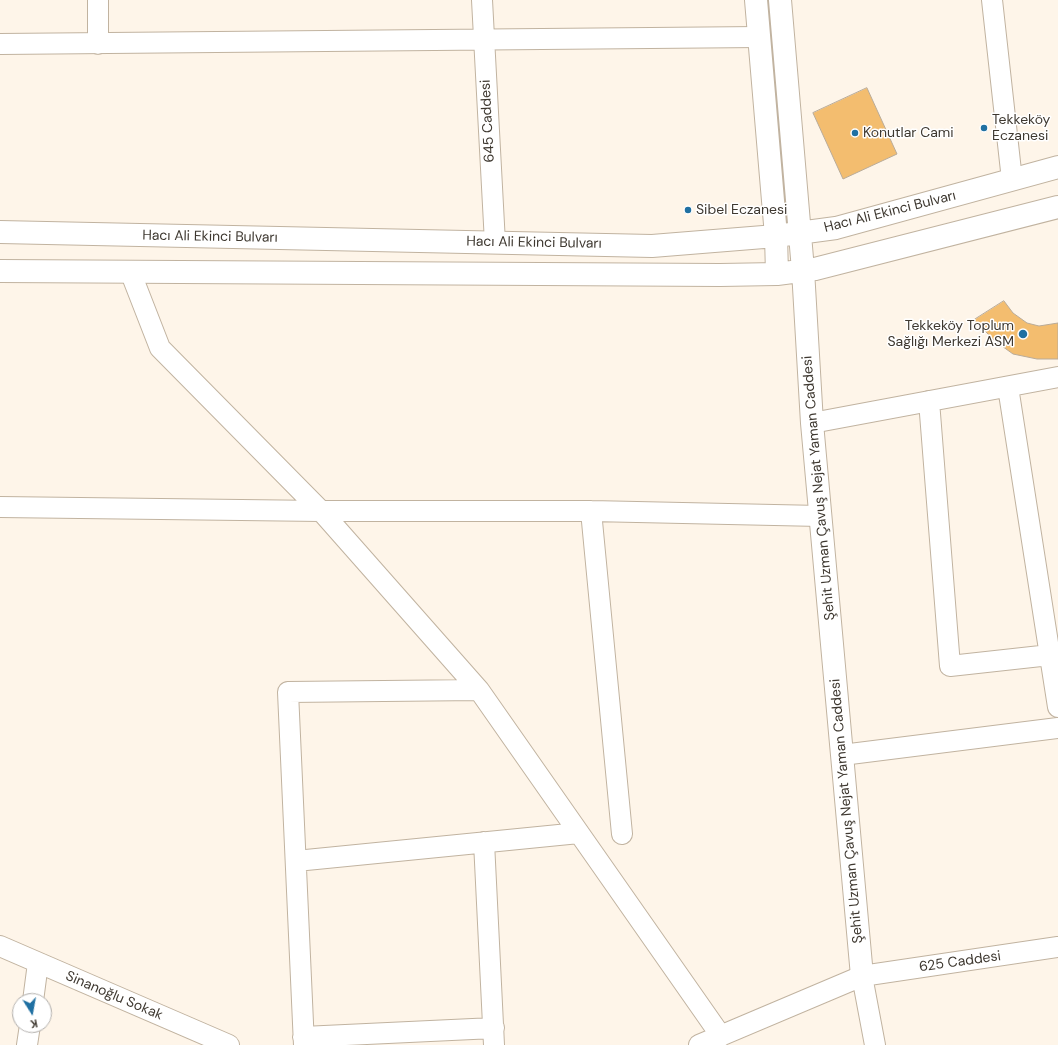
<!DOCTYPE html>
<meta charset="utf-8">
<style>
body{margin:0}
#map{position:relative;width:1058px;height:1045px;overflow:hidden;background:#fef5e9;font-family:"DM Sans",sans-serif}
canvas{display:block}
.north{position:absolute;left:12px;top:993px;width:40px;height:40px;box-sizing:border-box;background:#fff;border:1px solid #b2afac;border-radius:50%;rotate:169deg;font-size:11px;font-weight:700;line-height:16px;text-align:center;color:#3e3830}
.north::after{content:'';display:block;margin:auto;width:14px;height:18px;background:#2070a2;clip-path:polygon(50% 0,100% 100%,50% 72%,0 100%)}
</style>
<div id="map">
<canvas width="1058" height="1045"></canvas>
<div class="north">K</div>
</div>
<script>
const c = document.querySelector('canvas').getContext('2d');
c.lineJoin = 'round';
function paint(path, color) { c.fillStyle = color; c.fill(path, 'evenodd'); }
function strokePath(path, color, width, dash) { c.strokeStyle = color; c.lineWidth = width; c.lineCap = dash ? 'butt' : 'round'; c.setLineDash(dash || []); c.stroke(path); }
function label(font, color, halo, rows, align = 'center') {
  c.font = font + ' "DM Sans",sans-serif'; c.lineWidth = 3; c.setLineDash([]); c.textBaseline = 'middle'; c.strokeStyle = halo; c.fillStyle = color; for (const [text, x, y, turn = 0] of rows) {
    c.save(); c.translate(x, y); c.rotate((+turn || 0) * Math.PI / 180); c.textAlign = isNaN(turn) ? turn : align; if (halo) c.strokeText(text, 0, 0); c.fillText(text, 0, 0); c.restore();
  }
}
const building = new Path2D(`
 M867,88L897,154L843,179L813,113Z
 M1004,301L1013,313L1027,323L1039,326L1058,323V359H1037L1013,354L995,341L974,320Z`);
paint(building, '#f3bd6f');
strokePath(building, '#b9ab99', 1);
const minor = new Path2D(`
 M98,0V44
 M482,0L495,243
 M992,0L1012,180
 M0,44L759,37
 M130,271L160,348L321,511L479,690L721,1036
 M1008,387L1058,707
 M929,401L950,666L1050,655
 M812,423L1058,377
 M0,507L321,511H591L820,516
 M591,511L622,834
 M842,755L1058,728
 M484,842L494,1045
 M296,861L579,833
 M0,946L229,1045
 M862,976L875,1045
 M33,1001L38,963
 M303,1037L494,1028
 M27,1045L30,1025
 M304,1045L288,692L479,690
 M699,1045L862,976L1058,947`);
const tertiary = new Path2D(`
 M756,0L776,236L777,274
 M780,0L803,270L812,423L862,976
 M0,232L652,246L776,236L836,228L1058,167
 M0,271L720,275L777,274L815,269L1058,207`);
strokePath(minor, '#c1b3a0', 22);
strokePath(tertiary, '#c1b3a0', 24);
strokePath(minor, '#fff', 20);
strokePath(tertiary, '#fff', 22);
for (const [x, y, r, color] of [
 [984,128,4,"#2070a2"],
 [855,133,4,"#2070a2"],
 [688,210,4,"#2070a2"],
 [1023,334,5,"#2070a2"]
]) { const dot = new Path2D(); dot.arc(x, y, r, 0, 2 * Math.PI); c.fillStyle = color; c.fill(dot); strokePath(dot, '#fff', 1.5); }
label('14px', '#3e3830', '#fff', [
 ["Tekkeköy",992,120],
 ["Eczanesi",992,136],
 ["Konutlar Cami",863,133],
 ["Sibel Eczanesi",696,210],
 ["Tekkeköy Toplum",1014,326,"right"],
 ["Sağlığı Merkezi ASM",1014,342,"right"]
], 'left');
label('14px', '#3e3830', '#fff', [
 ["645 Caddesi",488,121,-93],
 ["Hacı Ali Ekinci Bulvarı",890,212,-14],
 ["Hacı Ali Ekinci Bulvarı",210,237,1],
 ["Hacı Ali Ekinci Bulvarı",534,243,1],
 ["Şehit Uzman Çavuş Nejat Yaman Caddesi",819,488,-95],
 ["Şehit Uzman Çavuş Nejat Yaman Caddesi",847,811,-95],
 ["625 Caddesi",960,962,-8],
 ["Sinanoğlu Sokak",114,996,23]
]);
</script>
